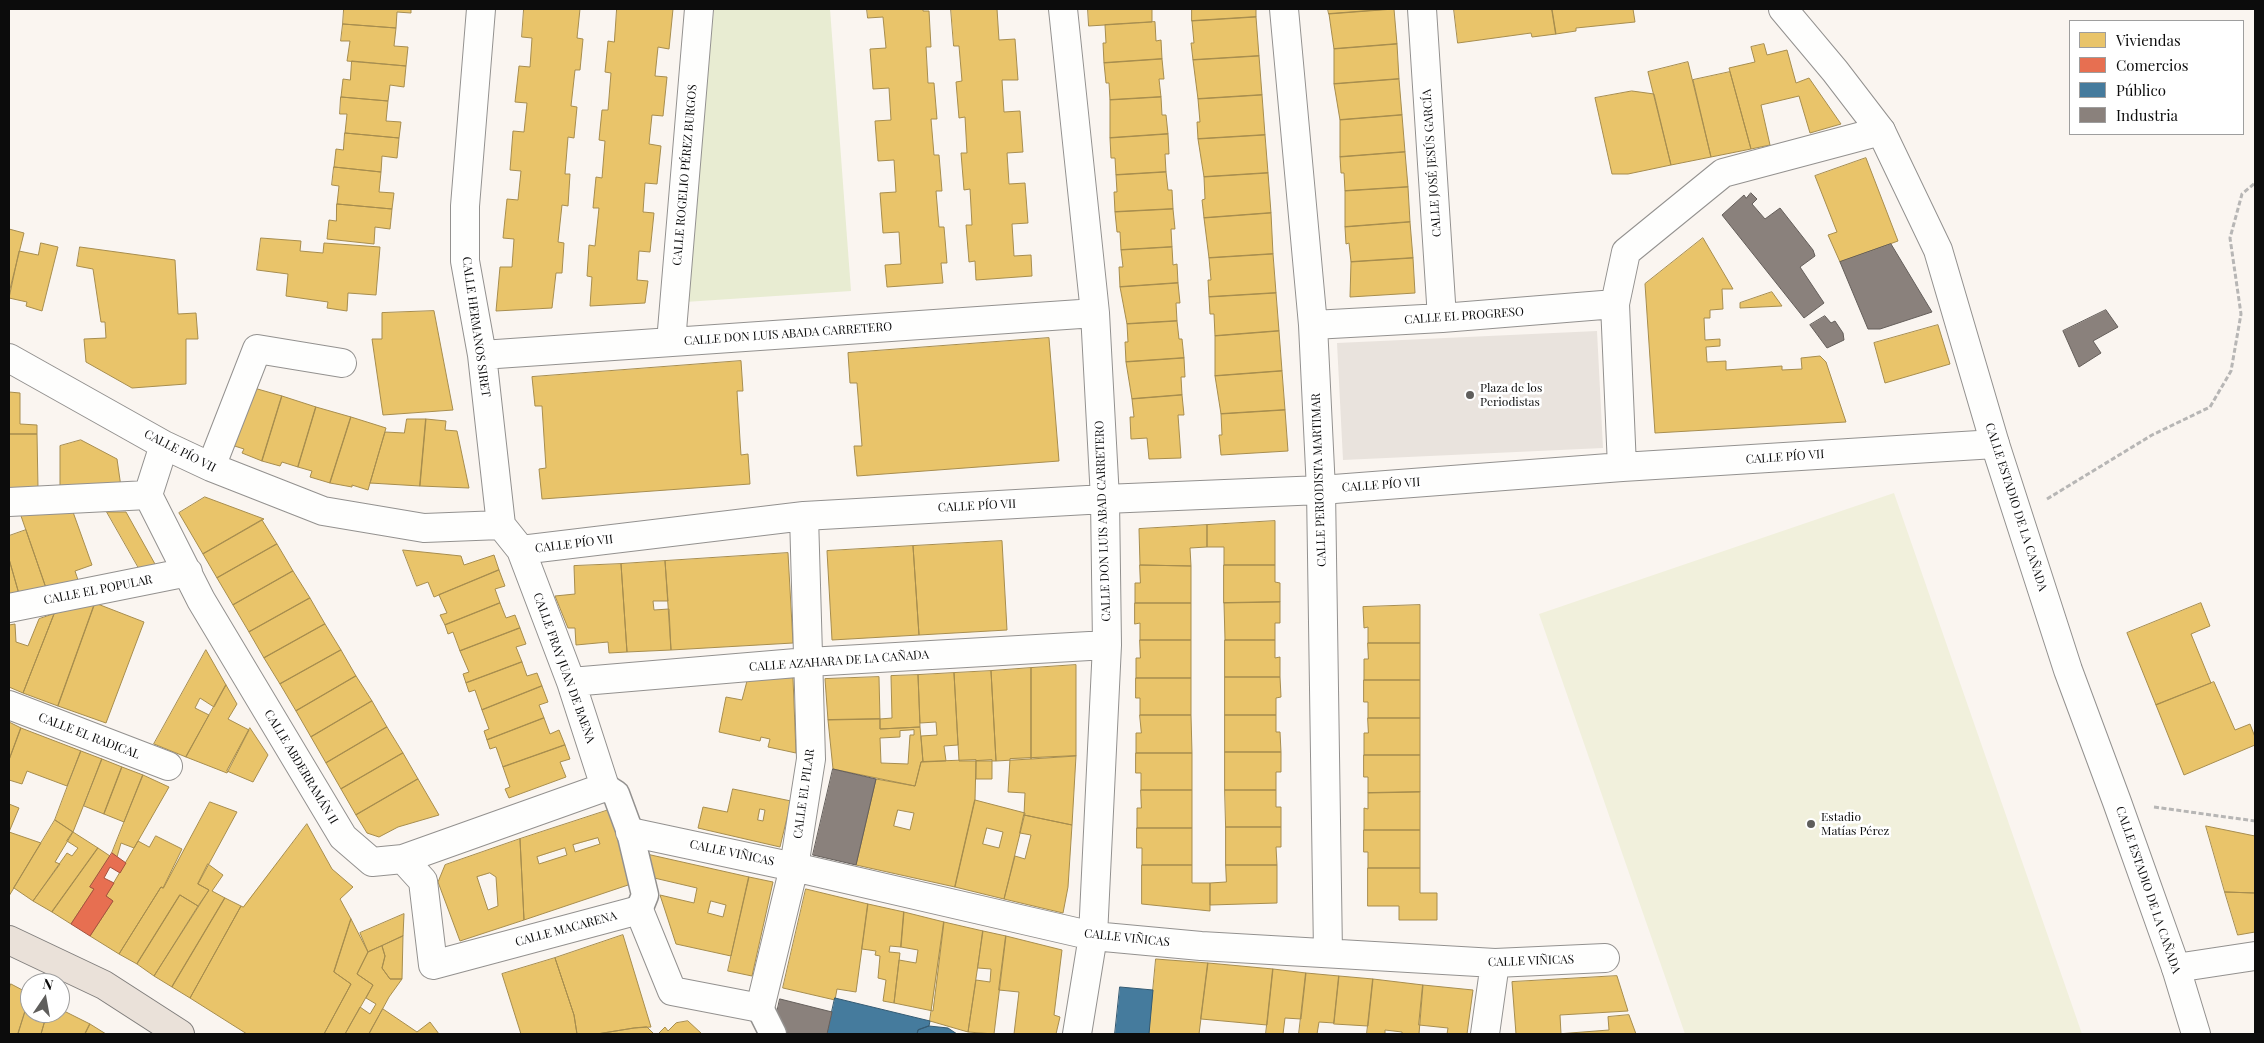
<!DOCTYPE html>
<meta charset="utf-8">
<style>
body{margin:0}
#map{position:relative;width:2264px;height:1043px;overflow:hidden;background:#faf5f0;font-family:"Playfair Display",serif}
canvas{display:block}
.frame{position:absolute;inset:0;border:10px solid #0c0c0c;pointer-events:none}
.legend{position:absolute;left:2069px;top:20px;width:175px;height:115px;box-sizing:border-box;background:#fff;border:1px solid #9e9e9e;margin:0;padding:6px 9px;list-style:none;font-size:15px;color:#0c0c0c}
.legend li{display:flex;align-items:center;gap:10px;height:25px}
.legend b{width:25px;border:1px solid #9e9e9e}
.north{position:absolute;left:20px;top:973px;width:50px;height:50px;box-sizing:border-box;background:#fff;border:1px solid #9e9e9e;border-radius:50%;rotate:12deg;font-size:14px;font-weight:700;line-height:20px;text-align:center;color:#0c0c0c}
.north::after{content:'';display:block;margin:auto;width:18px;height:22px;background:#5f5e5c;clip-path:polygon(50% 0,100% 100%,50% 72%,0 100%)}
</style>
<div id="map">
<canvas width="2264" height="1043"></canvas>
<div class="frame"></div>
<ul class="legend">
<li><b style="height:14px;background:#e9c46a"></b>Viviendas</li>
<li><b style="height:14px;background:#e76f51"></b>Comercios</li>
<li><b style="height:14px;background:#457b9d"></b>Público</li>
<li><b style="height:14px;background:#8a817c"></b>Industria</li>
</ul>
<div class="north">N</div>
</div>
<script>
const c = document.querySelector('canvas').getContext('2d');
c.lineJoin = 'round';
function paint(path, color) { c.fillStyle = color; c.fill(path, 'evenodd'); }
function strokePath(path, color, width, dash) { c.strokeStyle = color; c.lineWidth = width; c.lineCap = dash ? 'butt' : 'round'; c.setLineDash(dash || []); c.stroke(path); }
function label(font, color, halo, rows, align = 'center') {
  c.font = font + ' "Playfair Display",serif'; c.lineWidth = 5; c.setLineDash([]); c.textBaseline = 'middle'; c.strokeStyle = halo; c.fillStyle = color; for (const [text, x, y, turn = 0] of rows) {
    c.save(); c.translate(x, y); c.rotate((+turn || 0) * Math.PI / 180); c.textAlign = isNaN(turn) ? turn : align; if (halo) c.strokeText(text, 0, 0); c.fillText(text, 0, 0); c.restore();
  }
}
paint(new Path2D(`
 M714,9H830L851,291L685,302Z`), '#e8ecd2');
paint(new Path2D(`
 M1894,493L2082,1034H1685L1539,614Z`), '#f1f0dc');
paint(new Path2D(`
 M1597,331L1603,448L1343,460L1337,343Z`), '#e9e3dd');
const homes = new Path2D(`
 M344,9H411V13L397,12L396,28L343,24Z
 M524,9H580L577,38L583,39L580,70H575L571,106L577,107L574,138L568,137L565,174H570L568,206L562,205L558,242L564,243L562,273H556L552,308L496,311L500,267H512L514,239L503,238L507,199L518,200L521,171L510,170L513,131L524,132L527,103L515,102L519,66L530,67L532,38L522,37Z
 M617,9H673L669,49L658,47L655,76L667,77L663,116L652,115L649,144L661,146L657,184L645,183L643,212L654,213L650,252L639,251L637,280L648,281L645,303L590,306L592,277L587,276L589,245L595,246L599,208H593L596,177L602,178L605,141L599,140L602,110H608L611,73L605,72L608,41L614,42Z
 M867,9H923V11H929L931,47H926L928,83H934L937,119H931L934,155H939L942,191H936L939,227H944L947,263H941L943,283L887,287L885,265L901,264L899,232L883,233L880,193L896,192L894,160L878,161L875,121L891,120L889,88L873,89L870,49L886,48L883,17L868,18Z
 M951,9H997L999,40L1015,39L1018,80H1002L1004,112L1020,111L1023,152L1007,153L1009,184L1025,183L1028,223L1012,224L1014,256L1031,255L1032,276L976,280L975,261L969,262L966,225H972L970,189L964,190L961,153H967L965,117L959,118L956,82L962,81L959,46H954Z
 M1088,9H1152V22L1089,26Z
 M1192,9H1256V17L1192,21Z
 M1328,9H1394L1329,14Z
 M1394,9L1397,44L1334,49L1329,14Z
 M1454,9H1552L1556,34L1532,37L1531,33L1458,43Z
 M1552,9H1633L1635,22L1576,28V31L1556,34Z
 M1256,17L1259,56L1193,60L1191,43H1194L1192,21Z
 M1155,22L1156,41L1161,40L1162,59L1104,63L1103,43H1106L1105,25Z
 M343,24L396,28L394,46L408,47L406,66L347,61L350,41H341Z
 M1397,44L1399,79L1334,84V49Z
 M1764,44L1767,55L1787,50L1796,83L1809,78L1841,124L1810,133L1799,96L1761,105L1770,145L1751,149L1729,68L1755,62L1751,47Z
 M1259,56L1262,95L1198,99L1193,60Z
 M1162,59L1164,79H1159L1161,97L1110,100L1109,83H1106L1104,63Z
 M352,61L406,66L404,87L390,85L388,101L341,97L343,79L350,80Z
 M1688,62L1711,157L1671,165L1648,72Z
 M1730,72L1751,149L1711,157L1693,80Z
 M1399,79L1402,115L1340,120L1334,84Z
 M1632,91L1654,94L1671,165L1628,174H1612L1595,98Z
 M1262,95L1265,135L1198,139L1197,122H1200L1198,99Z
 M341,97L388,101L386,121L401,122L399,138L345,133L347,114H340Z
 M1161,97L1162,115H1166L1168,134L1110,138V100Z
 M1402,115L1405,152L1340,157V120Z
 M345,133L399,138L397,158L382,156L381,172L334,167L336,149L343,150Z
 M1168,134L1169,154H1165L1166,172L1116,175L1115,158H1111L1110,138Z
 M1265,135L1268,173L1204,177L1198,139Z
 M1405,152L1408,187L1345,191L1344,173H1341L1340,157Z
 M1866,158L1898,241L1840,262L1828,235L1837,232L1815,176Z
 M334,167L381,172L379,192L394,193L392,209L337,204L339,186L332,185Z
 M1166,172L1168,190H1172L1173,209L1115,212L1114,192H1117L1116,175Z
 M1268,173L1271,213L1204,218L1202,200L1205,199L1204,177Z
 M1408,187L1410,222L1345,227V191Z
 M337,204L392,209L390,229L375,227L374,244L327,239L329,220L336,221Z
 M1173,209L1175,229H1171L1172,247L1121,250L1120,232H1117L1115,212Z
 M1271,213L1273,254L1209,258L1204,218Z
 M1410,222L1413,258L1351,262L1349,243L1346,244L1345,227Z
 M9,229L24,233L9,293Z
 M261,238L301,241L300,251L323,253L324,243L380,247L376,295L348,293L347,311L327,308L328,302L286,296L288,274L257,270Z
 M1703,238L1733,289H1722L1723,309L1710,310V318H1704L1705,340L1720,339V346L1706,347L1707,362L1726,361V370L1782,366V370L1802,369L1801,358L1820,356L1826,362L1846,422L1655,433L1645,284Z
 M41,243L58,247L42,311L26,306L27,302L9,298L19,251L38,255Z
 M80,247L175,260L178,314L196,313L198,339H186V384L132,388L86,362L84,339L106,338L105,322H101L93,269L77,266Z
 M1172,247L1173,265L1177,264L1178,283L1120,287L1119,267H1123L1121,250Z
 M1273,254L1276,293L1209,297L1208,280H1211L1209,258Z
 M1413,258L1415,293L1350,297L1351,262Z
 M1178,283L1180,303H1176L1177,321L1127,324L1120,287Z
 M1772,292L1782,306L1740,308V303Z
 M1276,293L1279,331L1215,336L1214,314H1210L1209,297Z
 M434,311L453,410L383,415L372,339H382V313Z
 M1177,321L1179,339H1182L1184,358L1126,362L1125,342H1128L1127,324Z
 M1938,325L1950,364L1885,383L1874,343Z
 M1279,331L1282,371L1215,376V336Z
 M1049,338L1059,461L857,476L854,446H862L857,383H850L848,353Z
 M1184,358L1185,377H1181L1182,395L1132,399L1126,362Z
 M741,361L743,391H737L740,440L741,455L748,454L750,484L542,499L539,469L546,468L542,406H535L532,377Z
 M1282,371L1285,410L1221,414L1215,376Z
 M247,386L282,396L262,461L242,453L244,449L225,443Z
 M9,392L20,393V424L37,425V434H9Z
 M1182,395L1184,415H1178L1181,458L1149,459L1147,438L1131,439L1130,417H1134L1132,399Z
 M282,396L316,407L298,467L282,462L280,466L262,461Z
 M316,407L351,417L330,483L310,477L312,471L298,467Z
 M1285,410L1288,451L1221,455L1219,435H1222L1221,414Z
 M351,417L386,428L368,490L352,485V487L330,483Z
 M407,419H426L420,486L370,483L385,432L404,433Z
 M426,419L446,421L445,430L457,431L469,488L420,486Z
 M9,434H37L38,488L9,489Z
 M81,440L117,459L121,487L60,488V446Z
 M205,497L264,519L203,554L179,513Z
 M73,512L92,565L75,571L78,580L46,588L20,513Z
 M107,512H126L160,573L144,577Z
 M262,520L277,544L217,578L203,554Z
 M1275,521V565H1224V547H1207V525Z
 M1207,525V547L1190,548L1191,566L1140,565L1139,529Z
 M26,530L46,588L19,594L9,559V536Z
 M1002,541L1007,630L919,635L913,546Z
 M277,544L293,571L233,605L217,578Z
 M913,546L919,635L832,640L827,551Z
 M403,550L461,556L464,565L494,555L499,570L434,597L428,582L417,586Z
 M788,553L793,643L671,650L665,561Z
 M9,559L19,594L9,597Z
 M665,561L668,601H653L654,610L669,609L671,650L627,652L621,564Z
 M621,564L627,652L609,653L608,642L576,645L575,628H568L555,596L575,594L574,566Z
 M1140,565L1191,566V603H1135V583H1140Z
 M1224,565H1275V582L1280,583V602L1224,603Z
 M499,570L505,586L495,589L500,603L445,625L440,615L447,613L439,595Z
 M293,571L310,598L249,632L233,605Z
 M310,598L325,624L264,658L249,632Z
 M1280,602V623H1275V640H1225L1224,603Z
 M95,603L144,622L106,723L58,706Z
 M95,603L58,706L23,693L54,614Z
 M500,603L506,618L515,615L520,628L460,651L453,632L448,634L445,625Z
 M1135,603H1191V640H1140V623L1135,624Z
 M2201,603L2210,626L2191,634L2211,683L2156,705L2127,633Z
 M1420,605V643H1368V627L1364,628L1363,607Z
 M54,614L23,693L9,687V625L15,624L16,642L28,646L39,619Z
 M325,624L341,650L280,684L264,658Z
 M520,628L526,644L516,647L522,662L466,683L463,674L469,672L460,651Z
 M1140,640H1191V678H1136V658H1140Z
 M1225,640H1275V658L1280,657V677H1225Z
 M1368,643H1420V680H1364V659H1368Z
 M206,650L226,685L214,707L200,698L195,708L209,715L186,757L154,744Z
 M341,650L356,676L296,711L280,684Z
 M522,662L527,676L537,673L542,686L482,710L475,690L469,692L466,683Z
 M1076,665V756L1031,759V668Z
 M1031,668V759L996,761L991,671Z
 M991,671L996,761H959L954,673Z
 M954,673L958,745L944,746L946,761L923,762L921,736L937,735L936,722L920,723L918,675Z
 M918,675L920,727L880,729V719L892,718L891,676Z
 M356,676L372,701L311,737L296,711Z
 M879,677L880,719L828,720L825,679Z
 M1225,677H1280L1281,697L1276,698V715H1225Z
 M793,678L796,753L768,747L770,739L761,737L760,741L719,732L726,697L742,700L747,681Z
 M1136,678H1191V715H1140V698H1136Z
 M1364,680H1420V718H1368V702H1364Z
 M2214,682L2235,730L2250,724L2255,737V745L2184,775L2156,705Z
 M226,685L237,704L228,719L249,730L227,773L186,757Z
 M542,686L548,702L539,705L544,718L487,740L484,731L489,729L482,710Z
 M372,701L387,727L326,763L311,737Z
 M1140,715H1191L1192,753H1136V733H1141Z
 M1225,715H1276V732H1280L1281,752H1225Z
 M544,718L550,734L559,730L565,745L503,767L496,747L490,749L487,740Z
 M1368,718H1420V755H1364V733H1368Z
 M880,719V729L920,727L923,762H921L915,786L833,769L828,720ZM914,730V735H910L908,764L881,763L880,738L900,737V731Z
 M9,722L21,728L9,760Z
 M387,727L403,753L341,789L326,763Z
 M21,728L81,751L67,786L27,771L22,784L9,780V760Z
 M250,728L268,755L253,782L227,771Z
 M565,745L570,759L560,762L566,777L509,798L505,789L510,787L503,767Z
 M81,751L102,759L73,832L55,820Z
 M1225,752H1281V772H1276V790H1225Z
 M403,753L418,779L356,815L341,789Z
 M1136,753H1192V790H1141V773H1136Z
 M1364,755H1420V792L1368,793V777H1364Z
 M1076,756L1072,825L1024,815L1025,793L1008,792L1010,759Z
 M102,759L122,767L104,814L84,806Z
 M976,760L975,800L955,887L856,865L876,779L915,786L921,762ZM898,810L914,813L910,830L894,826Z
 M992,760V779H976V761Z
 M122,767L143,775L124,822L104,814Z
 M143,775L169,787L134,848L121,843L117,857L112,853Z
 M418,779L439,815L398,827L379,837L367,833L356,815Z
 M733,789L791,801L780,847L698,828L703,807L727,812ZM760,809L765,810L763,821L758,820Z
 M1141,790H1192V828H1137V808H1141Z
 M1225,790H1276V807H1281V827H1226Z
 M1420,792V830H1364V808L1368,809V793Z
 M975,800L1025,813L1004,899L955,887ZM987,828L1003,832L999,848L983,844Z
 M210,802L237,812L198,884L209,890L198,906L180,895L137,964L119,954L161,887L163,888Z
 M9,804L19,808L9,832L41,843L9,896Z
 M618,807L637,882L524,920L520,839ZM598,838L600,844L575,852L573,845ZM565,848L567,855L539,864L537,857Z
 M1024,815L1072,825L1068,887L1063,913L1004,899L1015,856L1025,859L1031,835L1020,833Z
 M55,820L73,832L55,862L60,864L33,901L14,888Z
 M307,824L332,869L353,887L340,899L351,919L334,972L351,984L324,1034H247L190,998L241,906L243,907Z
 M2206,826L2255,836V893L2225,892Z
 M1226,827H1281V847H1276L1277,865H1226Z
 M1137,828H1192V865H1142V848H1137Z
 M1364,830H1420V868H1368V852H1364Z
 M73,832L98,848L52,912L33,901L67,853L72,856L78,848L67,841Z
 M156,836L182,849L163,888L161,887L119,954L90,936L113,901L106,896L138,841L149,847Z
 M520,839L524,920L460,941L438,882L445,865ZM490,873L496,877L498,906L488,910L477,877Z
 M98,848L110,856L90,887L94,889L71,924L52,912Z
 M642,853L749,877L731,956L676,944L660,895L694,903L697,888L650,877ZM711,901L726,905L723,917L708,913Z
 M208,864L223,875L212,891L225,898L172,987L154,976L209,890L198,884Z
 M1142,865H1192V883H1210V911L1142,904Z
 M1226,865H1277V903L1210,905V883L1226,882Z
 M1368,868H1420V893H1437V920H1399V906H1368Z
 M749,877L773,882L752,976L728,971Z
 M806,889L868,904L856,992L837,989L835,1000L783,988Z
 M2225,892L2255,893V932L2238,935Z
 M180,895L198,906L154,976L137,964Z
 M225,898L241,906L190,998L172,987Z
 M868,904L904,912L901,947L890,946L889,952L900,953L894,1003L883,1001L886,980L878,978L880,956L875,955L876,951L862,949Z
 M904,912L944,922L933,1011L894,1003L899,960L916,963L918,950L901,947Z
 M404,914L403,936L368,952L360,933Z
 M351,919L368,952L357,974L373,985L345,1034H324L351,984L334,972Z
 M944,922L983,931L968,1032L930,1021Z
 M983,931L1006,936L994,1034L968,1032L976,980L990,982L991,969L978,968Z
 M623,935L651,1027L634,1028L597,1034H577L574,1015L555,958Z
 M403,936L402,979H390L382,968L385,956L382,946Z
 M1006,936L1062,950L1054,1015L1060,1017L1056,1034H1014L1019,992L999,990Z
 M382,946L385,956L382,968L390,979H402L389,997L369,1034H345L360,1007L370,1014L376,1004L366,998L373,985L357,974L368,952Z
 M555,958L574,1015L577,1034H521L502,974Z
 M1156,959L1208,963L1199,1034H1149Z
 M1208,963L1273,969L1267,1025L1201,1019Z
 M1273,969L1306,973L1301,1019L1285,1018L1283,1034H1266Z
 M1306,973L1339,976L1334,1023L1319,1022L1317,1034H1299Z
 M1339,976L1373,979L1368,1026L1334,1024Z
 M1617,976L1628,1011L1560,1015L1561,1034H1516L1512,982Z
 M1373,979L1423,985L1419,1034H1402V1032L1385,1030V1034H1367Z
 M11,984L30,994L18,1034H9V990Z
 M1423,985L1473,990L1467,1034H1447L1448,1028L1419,1025Z
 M30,997V1013H47L41,1034H18Z
 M60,1009L90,1024L85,1034H41L47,1013H60Z
 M383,1009L417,1032L430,1022L439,1034H369Z
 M1629,1015L1636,1034H1557L1609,1030L1608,1017Z
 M688,1021L702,1034H658L665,1027L668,1031L676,1023Z
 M90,1024L106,1034H85Z
 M647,1027L654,1034H597L634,1028Z`);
paint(homes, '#e9c46a');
strokePath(homes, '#a78d4e', 1);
const shops = new Path2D(`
 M112,853L126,863L120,873L110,867L104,878L114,883L106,896L113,901L90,936L71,924L94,889L90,887Z`);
paint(shops, '#e76f51');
strokePath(shops, '#a5513c', 1);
const public = new Path2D(`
 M1120,987L1153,990L1149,1034H1115Z
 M835,998L930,1021L929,1026L918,1030L917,1034H827Z
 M929,1026L948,1028L957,1034H917L918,1030Z`);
paint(public, '#457b9d');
strokePath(public, '#345a72', 1);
const industry = new Path2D(`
 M1751,193L1757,199L1752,204L1765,219L1780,208L1813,250L1815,256L1800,267L1824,303L1804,318L1722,215L1744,195L1746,198Z
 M1891,244L1932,312L1880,329H1868L1840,262Z
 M2106,310L2118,327L2093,341L2101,353L2079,367L2063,331Z
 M1825,316L1831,323L1835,321L1843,333L1844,340L1827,348L1810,325Z
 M833,769L876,779L856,865L813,855Z
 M780,999L832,1012L827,1034H791L773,1030Z`);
paint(industry, '#8a817c');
strokePath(industry, '#645e5a', 1);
const pedestrian = new Path2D(`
 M605,787L616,794L630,832L645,895L639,910
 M760,1008L773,1034`);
const minor = new Path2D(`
 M481,9L465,206V261L482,355L501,525
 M1063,9L1095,313L1105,499L1107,645L1093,936L1077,1034
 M1284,9L1313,325L1321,490L1328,953
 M1422,9L1442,318
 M1313,325L1442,318L1615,304
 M671,342L699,9
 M482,355L1095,313
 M9,358L164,445L211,467L323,511L424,528L501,525L521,550L804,516L1105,499L1321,490L1622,467L1995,444
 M164,445L148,495L201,600L343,837L372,862L403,859L605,787L571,682L521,550
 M211,467L257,349L342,363
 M1622,467L1615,304L1626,252L1723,173L1881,131
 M9,502L148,495
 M9,608L188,572
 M571,682L808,662L1107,645
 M9,705L168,766
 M630,832L794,867L1093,936L1201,946L1495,963L1605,958
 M403,859L423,881L433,965L639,910L672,991L760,1008L794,867L811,759L804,516
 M2176,968L2255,956
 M1485,1034L1495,963`);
const tertiary = new Path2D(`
 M1783,9L1835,71L1881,131L1938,250L1995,444L2068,670L2117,802L2176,968L2196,1034`);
const primary = new Path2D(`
 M9,940L104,985L180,1034`);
strokePath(pedestrian, '#93918f', 29);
strokePath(minor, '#93918f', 30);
strokePath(tertiary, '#93918f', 30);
strokePath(primary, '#807e7c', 30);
strokePath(new Path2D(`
 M2047,499L2152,435L2210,407L2231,371L2241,314L2230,238L2242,194L2255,183
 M2154,807L2255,821`), '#b7b6b5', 3, [5, 2.5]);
strokePath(pedestrian, '#fefefd', 26);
strokePath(minor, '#fefefd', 28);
strokePath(tertiary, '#fefefd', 28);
strokePath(primary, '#eae1d9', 28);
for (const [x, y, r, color] of [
 [1470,395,5,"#5f5e5c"],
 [1811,824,5,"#5f5e5c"]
]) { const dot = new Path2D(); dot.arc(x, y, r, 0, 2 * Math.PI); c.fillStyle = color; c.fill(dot); strokePath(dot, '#fff', 2); }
label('12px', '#0c0c0c', '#fff', [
 ["CALLE JOSÉ JESÚS GARCÍA",1432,163,-94],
 ["CALLE ROGELIO PÉREZ BURGOS",685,175,-85],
 ["CALLE EL PROGRESO",1464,316,-4],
 ["CALLE HERMANOS SIRET",476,327,82],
 ["CALLE DON LUIS ABADA CARRETERO",788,334,-4],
 ["CALLE PÍO VII",180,451,27],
 ["CALLE PÍO VII",1785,457,-4],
 ["CALLE PERIODISTA MARTIMAR",1319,480,-92],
 ["CALLE PÍO VII",1381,485,-4],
 ["CALLE PÍO VII",977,506,-3],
 ["CALLE ESTADIO DE LA CAÑADA",2016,507,72],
 ["CALLE DON LUIS ABAD CARRETERO",1103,521,-92],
 ["CALLE PÍO VII",574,544,-7],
 ["CALLE EL POPULAR",98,590,-11],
 ["CALLE AZAHARA DE LA CAÑADA",839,661,-4],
 ["CALLE FRAY JUAN DE BAENA",564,668,70],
 ["CALLE EL RADICAL",89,736,21],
 ["CALLE ABDERRAMÁN II",301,767,59],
 ["CALLE EL PILAR",804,794,-82],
 ["CALLE VIÑICAS",732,853,12],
 ["CALLE ESTADIO DE LA CAÑADA",2148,890,71],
 ["CALLE MACARENA",566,929,-15],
 ["CALLE VIÑICAS",1127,938,6],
 ["CALLE VIÑICAS",1531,961,-2]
]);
label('12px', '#0c0c0c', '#fff', [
 ["Plaza de los",1480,388],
 ["Periodistas",1480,402],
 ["Estadio",1821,817],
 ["Matías Pérez",1821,831]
], 'left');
</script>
